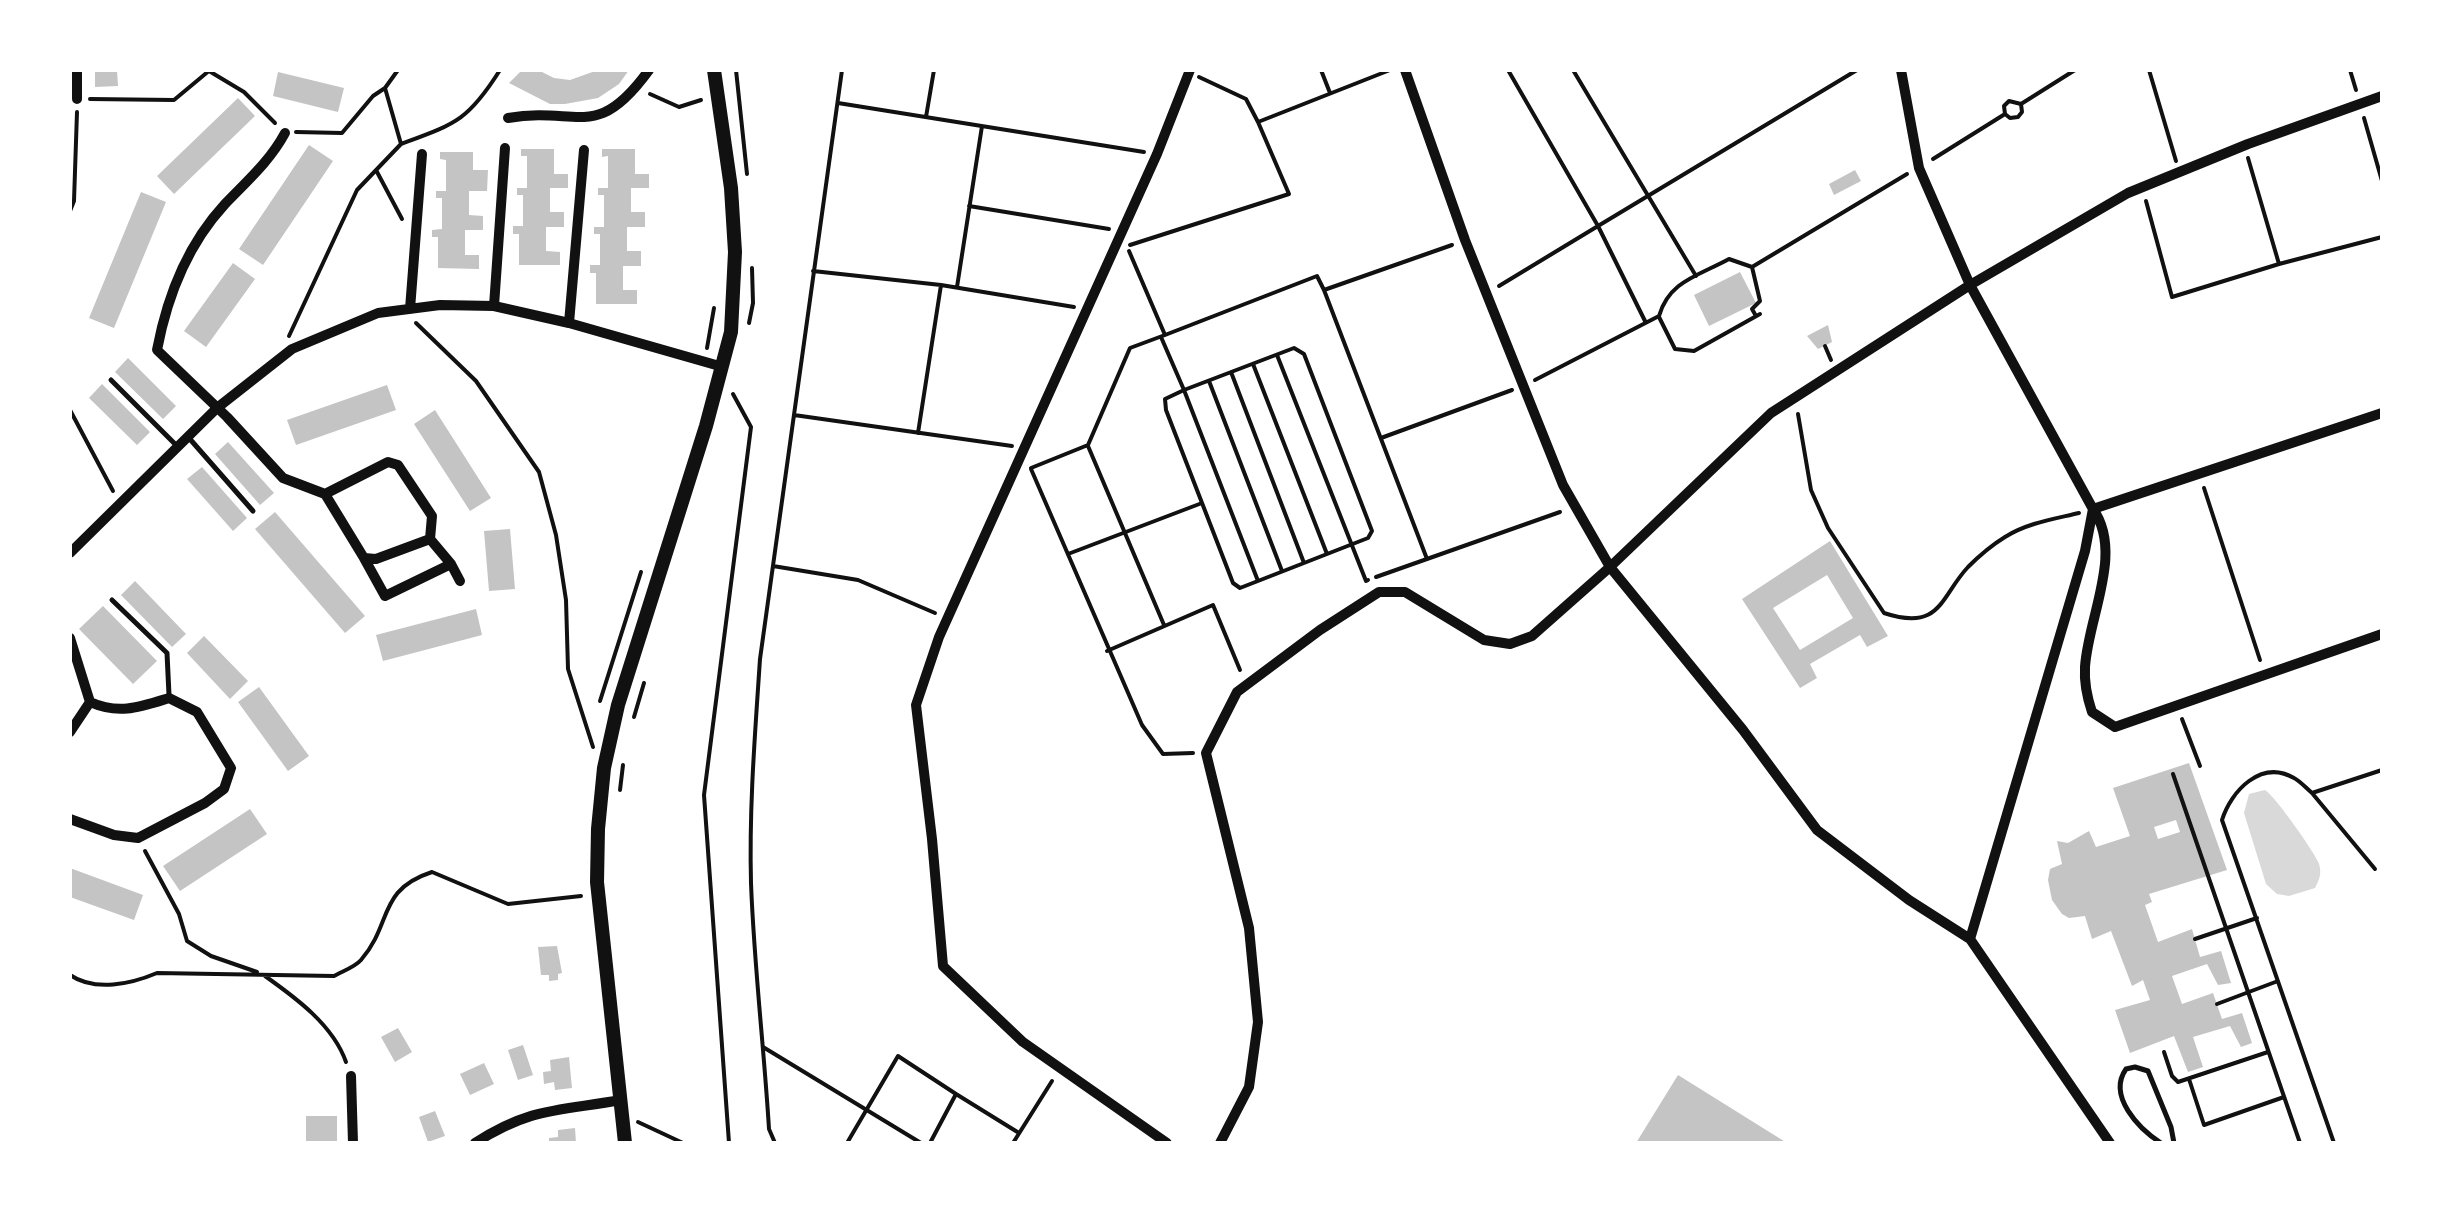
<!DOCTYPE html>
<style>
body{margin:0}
#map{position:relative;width:2452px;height:1213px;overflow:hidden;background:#fff;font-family:"Alegreya Sans",sans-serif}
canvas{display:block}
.frame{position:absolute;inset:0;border:72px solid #fff;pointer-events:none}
</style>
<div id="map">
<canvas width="2452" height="1213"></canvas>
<div class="frame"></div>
</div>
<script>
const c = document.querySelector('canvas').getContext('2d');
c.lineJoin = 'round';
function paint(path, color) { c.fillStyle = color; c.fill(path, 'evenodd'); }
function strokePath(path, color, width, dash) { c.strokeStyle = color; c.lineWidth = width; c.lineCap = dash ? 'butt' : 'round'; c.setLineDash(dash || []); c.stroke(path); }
paint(new Path2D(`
 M2265,790C2275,796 2315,853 2319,864C2322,874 2319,880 2315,888L2289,896L2277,894L2266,884L2244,813L2249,794Z`), '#d9d9d9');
paint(new Path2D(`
 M95,70H117L118,86L95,87Z
 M522,70H538L554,78L570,80L598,70H629L619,84L598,98L565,104H550L509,83Z
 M278,72L344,88L338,112L273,96Z
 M238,98L255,116L174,194L157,176Z
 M309,145L333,161L263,265L239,249Z
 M521,149H554V174H568V188H550V212H564V227H546V251L560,252V265H519V234H513V226H523V195H517V188H527V156H521Z
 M602,149H635V174H649V188H631V212H645V227H627V251H641V266H623V290H637V304H596V273H590V265H600V234H594V227H604V195H598V188H608V156L602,157Z
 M440,152H473V170H488L487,191H469V215L483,216V230H465V255H479V269L438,268V237H432V230L442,229V198H436V191H446V160L440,159Z
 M1855,170L1861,181L1834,195L1829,184Z
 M141,192L166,202L114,328L89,318Z
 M233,263L255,279L206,347L184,331Z
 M1740,272L1756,303L1709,326L1694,295Z
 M1828,325L1832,342L1818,349L1807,336Z
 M128,358L176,406L163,419L115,372Z
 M102,384L150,432L137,445L89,398Z
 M387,385L396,410L296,445L287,420Z
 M435,410L491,498L470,511L414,424Z
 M228,442L274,493L260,505L215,454Z
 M202,467L247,518L233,531L187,479Z
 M275,512L365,616L345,633L255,529Z
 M510,529L515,589L489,591L484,531Z
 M1830,541L1888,636L1867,647L1860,635L1810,664L1817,678L1800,688L1742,599ZM1827,575L1853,618L1800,650L1773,608Z
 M135,581L186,634L172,647L121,595Z
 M103,606L157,661L133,684L79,629Z
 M476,609L482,635L383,661L376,635Z
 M204,636L248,681L230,699L187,653Z
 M259,687L309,756L288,771L238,702Z
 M2189,763L2227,870L2149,894L2152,902L2145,905L2158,942L2192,929L2200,957L2221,951L2231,983L2218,985L2207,964L2172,976L2182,1004L2213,993L2222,1019L2242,1013L2252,1043L2241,1047L2230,1026L2193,1037L2203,1067L2188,1072L2174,1036L2130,1053L2115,1010L2150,1000L2143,980L2132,986L2111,931L2092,939L2085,916L2069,918L2062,914L2052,900L2048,880L2050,869L2062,864L2057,841L2068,843L2089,831L2096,847L2130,836L2113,788ZM2176,820L2180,832L2158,839L2154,827Z
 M250,809L267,834L180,891L163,866Z
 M70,868L143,895L134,920L70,897Z
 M557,946L562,973L558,974V980L549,981V975H541L538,947Z
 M398,1028L412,1052L395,1062L381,1037Z
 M523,1045L533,1075L518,1080L508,1050Z
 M569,1057L572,1088L555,1090L554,1082L544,1084L543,1072L551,1071L550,1060Z
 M484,1063L494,1084L470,1095L460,1074Z
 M1678,1075L1787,1143H1636Z
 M435,1111L445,1136L428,1142L419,1117Z
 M306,1116H337V1143L306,1141Z
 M575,1128L576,1143H549V1138L558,1137V1130Z`), '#c4c4c4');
strokePath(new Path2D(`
 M736,70L747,174
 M1321,70L1330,93
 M1508,70L1598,226L1857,70
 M1573,70L1696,276
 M2149,70L2176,161
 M2350,70L2356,90
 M209,71L244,92L275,123
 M1199,77L1246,99L1258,122L1390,70
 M650,94L679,107L701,100
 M90,99L174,100L210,70
 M838,103L1144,152
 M2021,104L2022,112L2018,117L2010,118L2005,114L2004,106L2009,101L2021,104L2075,70
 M926,117L934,70
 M2364,118L2382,181
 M296,132L342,133L373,96L385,88
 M401,144C455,124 468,121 500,70
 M2248,158L2279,264
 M1933,159L2005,114
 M376,170L402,219
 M2146,201L2172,297L2279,264L2382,237
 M969,206L1109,229
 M70,211L74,201L77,112
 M1130,245L1289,194L1258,122
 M1752,267L1760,301L1752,309L1756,316
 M813,271L941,285L918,433
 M941,285L1074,307
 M1499,286L1598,226L1645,321
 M957,287L982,126
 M1324,290L1427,559
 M1659,317L1675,349L1694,351L1760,314
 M416,323L476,381L539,472L556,535L566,600L568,669L593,747
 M749,323L753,303L752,268
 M1165,335L1317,276L1324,290L1452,245
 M289,336L357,190L401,144L385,88L398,70
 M1161,337L1184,390L1165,399L1166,410L1233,583L1240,588L1368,538L1372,531L1304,354L1294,348L1184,390L1258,581
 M1825,346L1831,360
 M707,348L714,308
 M1277,355L1366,581L1368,580
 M1253,364L1327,554
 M1231,372L1304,563
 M1535,380L1659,316C1669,281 1698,276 1729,259L1752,267L1907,174
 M1209,381L1282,571
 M70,410L113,491
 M1798,414L1811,490L1828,528L1884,613C1941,632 1940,597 1968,567C1979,556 1992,545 2005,537C2027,523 2054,519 2079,513
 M794,415L1012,446
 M1381,438L1512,390
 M1088,446L1164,625
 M1031,468L1088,445L1130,348L1165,335L1129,251
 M1031,469L1142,725L1163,754L1193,753
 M2204,488L2260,660
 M1068,554L1202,503
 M773,566L858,580L935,613
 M1376,577L1560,512
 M1107,651L1213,605L1240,670
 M600,701L641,572
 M634,717L644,683
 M2182,719L2200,766
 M2173,774L2300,1143
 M620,790L623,765
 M2312,793L2375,869
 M145,851L179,914L187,941L211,956L257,972
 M2195,939L2257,918
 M70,975C95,992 131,984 157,973L334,976C343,971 355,967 361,960C393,923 377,890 432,872L508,904L581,896
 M265,976C296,998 333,1025 346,1062
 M2217,1004L2278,981
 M763,1047L921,1143
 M2164,1052L2172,1076L2178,1082L2268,1052
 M2189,1079L2204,1125L2284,1097
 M956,1094L1019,1133
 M638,1122L683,1143
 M729,1143L704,795L751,427L733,394
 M775,1143L769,1129C764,1047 754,965 751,883C749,808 755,734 760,659L842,70
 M847,1143L898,1056L956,1094L930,1143
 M1013,1143L1052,1081
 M2334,1143L2222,820C2231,791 2261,759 2294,778C2300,781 2306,788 2312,793L2382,770`), '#111', 4);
strokePath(new Path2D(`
 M111,380L176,445
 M189,438L253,511
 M112,600L167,653L169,695
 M2161,1143C2139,1129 2107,1096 2126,1069L2135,1067L2148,1071L2171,1127L2174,1143`), '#111', 5);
strokePath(new Path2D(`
 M77,70V99
 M1405,70L1465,240L1563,485L1610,567L1743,730L1817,830L1909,900L1970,939
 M1901,70L1919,168L1970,285L2093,509L2085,551L1970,939L2110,1143
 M508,118C579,106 596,143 649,70
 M285,133C270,161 247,181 225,204C188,244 167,297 157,350L227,417L283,478L325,494L364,558L376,559L430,539L432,516L398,465L388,462L325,494
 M494,306L505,148
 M410,309L422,154
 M569,323L584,150
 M2382,413L2093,509C2124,553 2088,617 2085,667C2084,683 2087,697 2092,712L2115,727L2382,634
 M70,553L217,408L292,349L378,313L440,305L494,306L569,323L723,367
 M364,558L385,596L451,564L430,539
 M451,564L460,581
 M70,638L90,702C119,715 140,707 169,698L197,712L231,768L224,789L205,803L138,838L114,835L70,819
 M70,732L90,702
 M351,1076L353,1143
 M475,1143C531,1107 559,1111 621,1100
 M1167,1143L1023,1042L943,966L932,839L916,705L939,637L1157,154L1190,70
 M1220,1143L1249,1087L1258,1022L1249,928L1206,753L1237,692L1320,630L1379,592H1405L1484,640L1510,644L1532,636L1610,567L1771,413L1970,285L2128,193L2248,144L2382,96`), '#111', 10);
strokePath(new Path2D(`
 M625,1143L597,882L598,829L604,768L618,705L706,426L731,332L735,252L731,188L714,70`), '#111', 14);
</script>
